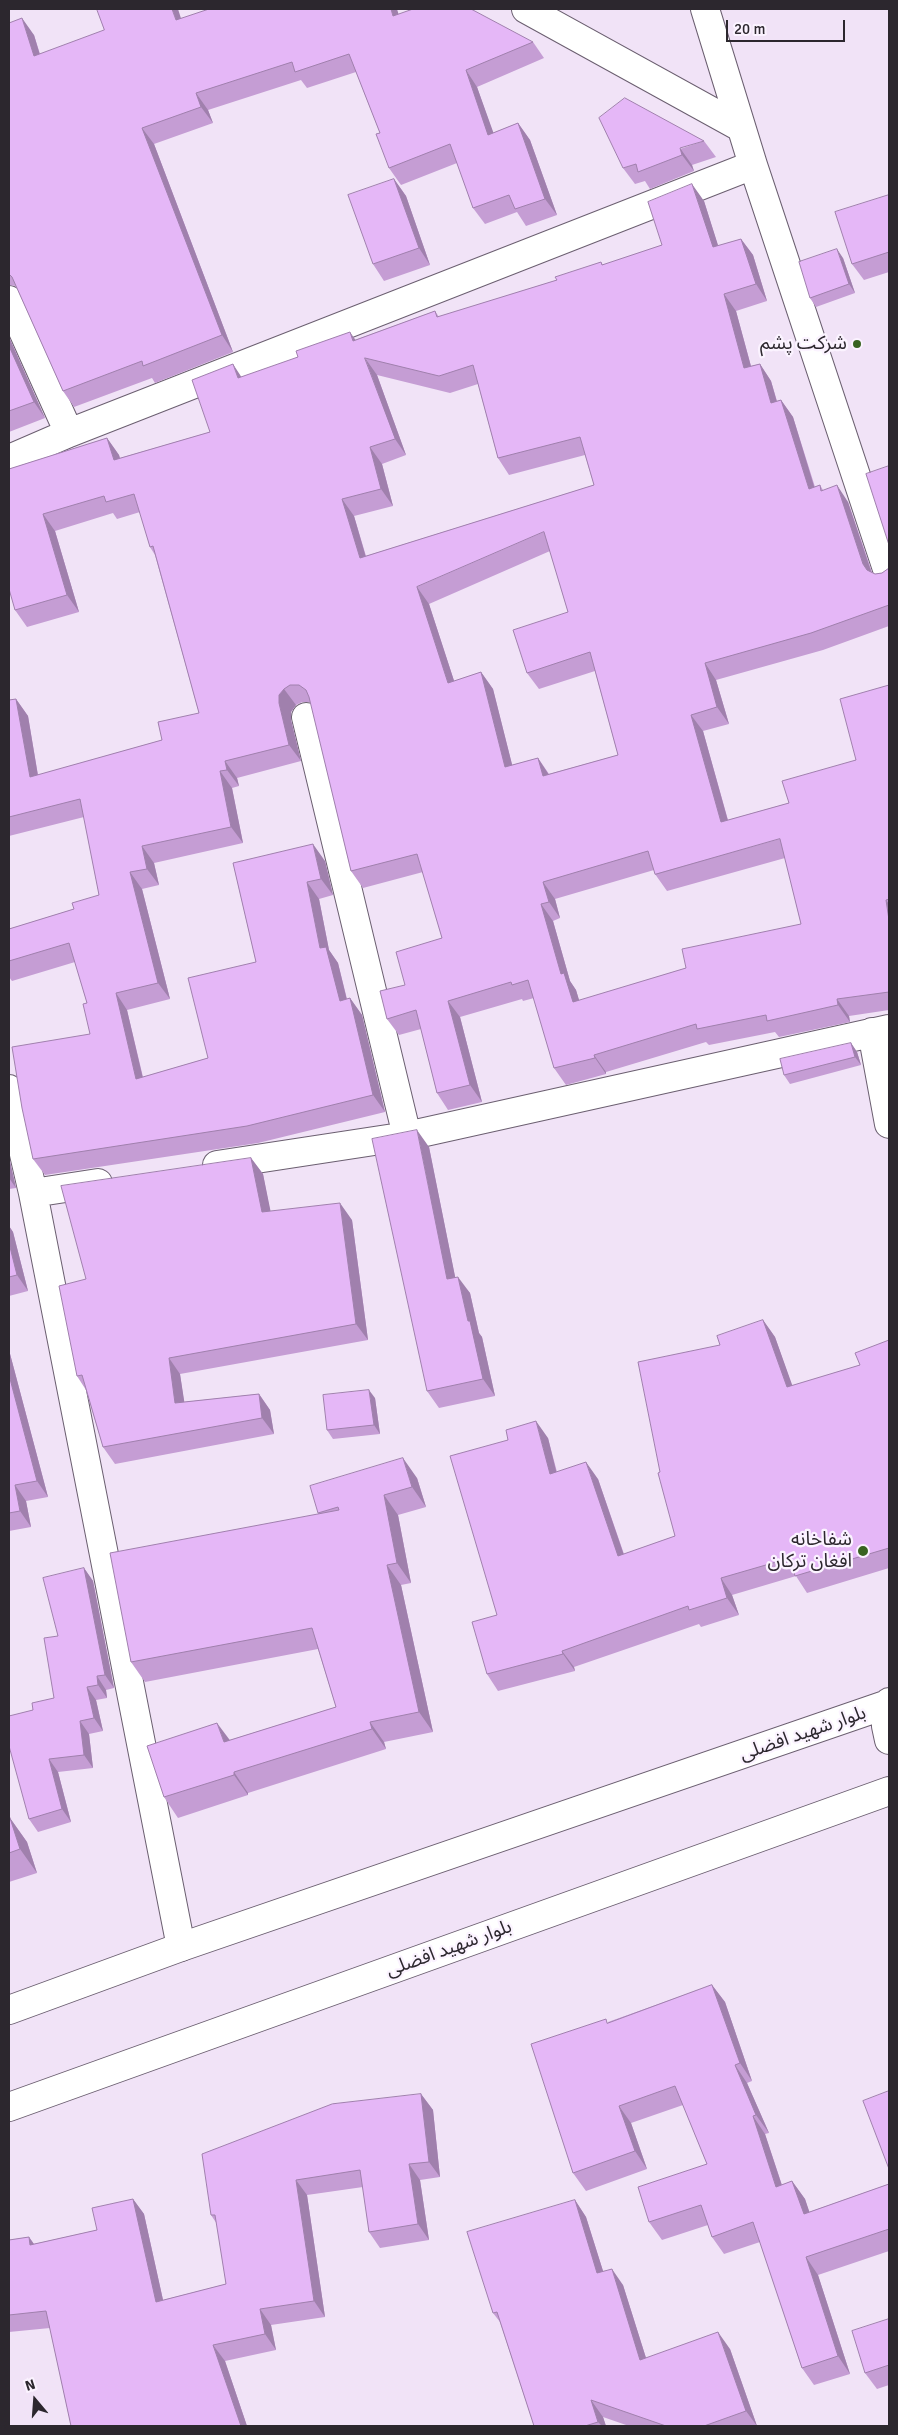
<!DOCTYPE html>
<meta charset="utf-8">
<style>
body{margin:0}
#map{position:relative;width:898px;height:2435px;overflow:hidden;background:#f1e3f7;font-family:Signika,sans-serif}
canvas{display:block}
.frame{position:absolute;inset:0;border:10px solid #2c272e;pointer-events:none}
.north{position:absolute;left:10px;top:2375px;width:50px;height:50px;-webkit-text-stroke:4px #fbf3ff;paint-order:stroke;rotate:342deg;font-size:14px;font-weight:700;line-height:20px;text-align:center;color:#2c272e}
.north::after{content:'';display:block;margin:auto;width:18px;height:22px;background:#2c272e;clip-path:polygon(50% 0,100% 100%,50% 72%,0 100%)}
.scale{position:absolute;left:726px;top:20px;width:119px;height:22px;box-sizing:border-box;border:2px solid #2c272e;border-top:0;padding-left:6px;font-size:15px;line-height:18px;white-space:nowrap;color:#2c272e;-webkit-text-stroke:4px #fbf3ff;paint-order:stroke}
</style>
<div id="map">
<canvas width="898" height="2435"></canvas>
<div class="frame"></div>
<div class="north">N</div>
<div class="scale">20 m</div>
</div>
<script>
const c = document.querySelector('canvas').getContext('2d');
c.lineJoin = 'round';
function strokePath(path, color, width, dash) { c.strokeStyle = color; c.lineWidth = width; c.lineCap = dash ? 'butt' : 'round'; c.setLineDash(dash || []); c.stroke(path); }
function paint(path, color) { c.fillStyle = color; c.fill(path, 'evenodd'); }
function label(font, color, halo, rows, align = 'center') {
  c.font = font + ' Signika,"Noto Sans Arabic",sans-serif'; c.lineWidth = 4.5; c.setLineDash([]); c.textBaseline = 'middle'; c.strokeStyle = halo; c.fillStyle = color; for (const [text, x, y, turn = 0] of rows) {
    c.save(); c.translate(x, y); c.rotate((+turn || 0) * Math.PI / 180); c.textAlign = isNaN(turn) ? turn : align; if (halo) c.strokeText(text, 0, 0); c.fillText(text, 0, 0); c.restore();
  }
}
const minor = new Path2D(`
 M526,9L740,127
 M705,9L753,165L889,575
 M9,300L69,433
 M9,459L69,433L753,165
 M306,717L407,1136
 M872,1032L889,1124
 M9,1089L33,1193L181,1947
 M217,1165L407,1136L889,1029
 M33,1193L98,1183`);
const major = new Path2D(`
 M889,1702L886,1726L889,1740
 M9,2010L181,1947L888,1704
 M9,2107L889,1791`);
strokePath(minor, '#6b5f70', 30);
strokePath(major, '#6b5f70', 30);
strokePath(minor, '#fff', 28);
strokePath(major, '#fff', 28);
paint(new Path2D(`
 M398,14L533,42L544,58L477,87L493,133L518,123L530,140L557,215L526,226L517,212L485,224L473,208L457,163L401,185L389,168L380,133L356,72L307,88L301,80L208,110L213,123L154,144L233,352L155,383L152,378L74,407L63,391L16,286L9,285V23L34,35L40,54L181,18Z
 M704,141L716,157L692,165L694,171L650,189L645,181L635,184L623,168Z
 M394,179L406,196L430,265L384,281L373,264Z
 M889,195V272L864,280L852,264Z
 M704,201L718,246L741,239L753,255L767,301L736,311L751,366L760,364L771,381L777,401L781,400L793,417L815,487L820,485L823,490L848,502L872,572L875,574L882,573L889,568V626L823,650L716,680L729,724L703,731L728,820L789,803L856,760L889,685V1010L849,1016L850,1022L779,1037L775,1032L709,1045L706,1042L606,1072V1074L566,1085L554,1068L534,998L523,1001L522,999L460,1017L482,1102L448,1110L437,1093L421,1029L399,1035L387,1019L405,985L442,938L423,872L363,888L351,871L311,702H302L296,705L291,712V720L301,761L237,778L239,786L232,788L243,843L154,863L159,885L142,889L170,999L127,1010L143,1077L208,1058L256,962L233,863L325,861L333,895L319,899L329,950L338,963L347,999L350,998L362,1015L385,1112L258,1143L45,1175L33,1159L90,1034L87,1003L75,962L12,981L9,977V929L74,909L99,895L84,817L9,836V700L16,699L28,716L38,775L162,740L199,713L155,555L150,547L140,512L117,519L113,513L55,531L79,612L27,627L15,610L9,469L107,438L119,455L120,458L210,432L242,377L355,340L435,311L439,317L557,280L601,262L603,265L662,245ZM377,375L450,393L478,384L498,458L509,475L585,455L594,485L366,556L354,516L393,506L382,464L406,455ZM550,551L568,612L527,673L539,689L595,671L618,755L549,774L538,758L512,765L493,689L481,672L454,681L429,604ZM785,858L801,924L686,968L579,1001L576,990L570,981L553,921L560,918L555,899L654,870L655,874L667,891Z
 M843,258L855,293L816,307L810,298Z
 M9,337L45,418L9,432Z
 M851,1043L857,1052L861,1065L790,1084L784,1075Z
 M429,1147L455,1277L470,1293L479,1333L482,1337L495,1396L439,1408L427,1391Z
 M9,1157L16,1188L9,1189Z
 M251,1158L263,1174L270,1211L352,1220L368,1340L180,1374L184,1402L259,1394L270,1410L274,1434L115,1464L103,1447L86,1390L77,1376L86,1279Z
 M9,1226L13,1232L28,1291L9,1296Z
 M763,1320L775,1337L792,1386L860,1365L889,1340V1568L807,1593L796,1576L732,1595L739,1615L701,1627L699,1624L574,1667L575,1671L498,1691L487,1674L497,1615L548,1438L557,1472L598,1479L624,1554L675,1536L660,1472L720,1345Z
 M9,1350L48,1497L26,1501L31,1527L9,1531Z
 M375,1398L380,1434L333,1439L327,1430Z
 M417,1478L426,1507L398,1515L411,1583L401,1585L433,1732L384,1742L386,1749L248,1793V1795L178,1818L164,1797L230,1740L336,1707L318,1649L145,1682L131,1662L318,1514V1513Z
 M84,1568L93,1581L114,1688L106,1690L107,1698L96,1700L103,1731L89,1734L93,1768L58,1772L71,1822L38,1832L29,1819L33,1710L54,1698Z
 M10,1818L27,1842L37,1873L9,1882V1819Z
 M712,1985L725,2002L752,2081L747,2083L769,2133L765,2134L782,2185L792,2181L805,2199L809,2212L889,2184V2251L818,2275L850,2374L814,2385L802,2368L760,2242L724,2254L712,2237L708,2225L662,2240L649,2222L707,2164L683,2105L631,2123L647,2169L586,2191L573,2173L608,2022Z
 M421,2094L433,2110L440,2177L420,2180L429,2240L380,2248L369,2232L363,2187L307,2195L325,2317L271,2325L276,2350L225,2361L247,2426H71L50,2328L9,2332V2240L29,2237L34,2244L97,2230L133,2199L144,2214L163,2300L226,2284L217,2224L211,2215Z
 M575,2200L586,2217L603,2271L623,2285L646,2358L730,2349L757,2426H629L603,2417L606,2426H534L500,2322L493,2313Z
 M889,2319V2385L877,2389L865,2373Z`), '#c59dd4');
paint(new Path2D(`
 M172,9H178L187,37L176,20Z
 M391,9H397L404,32L393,16Z
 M22,18L34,35L45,72L34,56Z
 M466,70L477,87L500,151L488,135Z
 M196,93L208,110L213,123L201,107Z
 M518,123L530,140L557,215L545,199Z
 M142,128L154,144L233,352L222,335Z
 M680,148L692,165L694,171L682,155Z
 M394,179L406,196L430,265L419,248Z
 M692,184L704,201L724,264L713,247Z
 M741,239L753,255L767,301L756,284Z
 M837,249L843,258L855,293L849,284Z
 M724,294L736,311L756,385L744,368Z
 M350,332L361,348L353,341Z
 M9,337L45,418L34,402L9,346Z
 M365,358L377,375L406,455L395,439Z
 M233,364L244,381L238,378Z
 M760,364L771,381L782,420L771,403Z
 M781,400L793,417L820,506L809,489Z
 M107,438L119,455L125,477L114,460Z
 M370,447L382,464L393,506L381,489Z
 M837,485L848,502L874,580L863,564Z
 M342,499L354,516L371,575L360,558Z
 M43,514L55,531L79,612L67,595Z
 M417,587L429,604L460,699L448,683Z
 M705,663L716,680L729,724L717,707Z
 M481,672L493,689L517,784L505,767Z
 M284,689L296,705L291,712V720L301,761L289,745L279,703V695Z
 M16,699L28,716L41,794L30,777Z
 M691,715L703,731L733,839L721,822Z
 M538,758L549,775L543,776Z
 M225,761L237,778L239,786L227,770Z
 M220,771L232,788L243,843L231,827Z
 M313,844L325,861L333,895L321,879Z
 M142,846L154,863L159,885L147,869Z
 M130,872L142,889L170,999L158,983Z
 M307,882L319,899L329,950L338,963L351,1017L340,1001L320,948Z
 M543,882L555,899L560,918L549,902Z
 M886,900L889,904V920Z
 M541,904L553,921L570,981L576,990L585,1019L573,1002L561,974Z
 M116,993L127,1010L147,1096L136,1079Z
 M350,998L362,1015L385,1112L373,1095Z
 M837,999L849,1016L850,1022L838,1005Z
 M448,1001L460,1017L482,1102L470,1085Z
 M851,1043L857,1052L861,1065L855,1057Z
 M594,1055L606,1072V1074L595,1058Z
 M417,1130L429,1147L459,1296L447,1279Z
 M9,1157L16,1188L9,1178Z
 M251,1158L263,1174L274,1228L262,1212Z
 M340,1203L352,1220L368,1340L356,1324Z
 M9,1226L13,1232L28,1291L17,1275L9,1243Z
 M458,1277L470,1293L479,1333L482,1337L495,1396L483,1379L468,1321Z
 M763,1320L775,1337L799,1404L787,1387Z
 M9,1350L48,1497L37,1481L9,1375Z
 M169,1358L180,1374L187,1419L175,1403Z
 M369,1390L375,1398L380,1434L374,1425Z
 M259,1394L270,1410L274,1434L262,1418Z
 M536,1421L548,1438L561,1491L550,1474Z
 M403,1458L417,1478L426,1507L412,1487Z
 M586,1462L598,1479L630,1573L618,1556Z
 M15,1485L26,1501L31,1527L20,1511Z
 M384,1495L398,1515L411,1583L397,1563Z
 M387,1565L401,1585L433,1732L419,1712Z
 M84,1568L93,1581L114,1688L105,1675Z
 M721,1578L732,1595L739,1615L727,1598Z
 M562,1651L574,1667L575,1671L563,1654Z
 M97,1676L106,1690L107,1698L98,1685Z
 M87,1687L96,1700L103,1731L94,1718Z
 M80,1721L89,1734L93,1768L84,1755Z
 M370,1722L384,1742L386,1749L372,1729Z
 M217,1723L232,1743L224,1742Z
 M49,1759L58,1772L71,1822L62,1809Z
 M234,1772L248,1793V1795L234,1775Z
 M10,1818L27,1842L37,1873L20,1849Z
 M712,1985L725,2002L752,2081L740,2063Z
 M735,2065L747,2083L769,2133L756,2115Z
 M421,2094L433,2110L440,2177L429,2162Z
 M619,2106L631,2123L647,2169L635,2151Z
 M753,2116L765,2134L788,2204L776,2187Z
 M409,2164L420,2180L429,2240L418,2224Z
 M296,2180L307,2195L325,2317L314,2301Z
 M792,2181L805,2199L816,2231L804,2214Z
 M133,2199L144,2214L167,2318L156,2302Z
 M575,2200L586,2217L609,2290L597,2273Z
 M29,2237L40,2253L30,2245Z
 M806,2257L818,2275L850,2374L838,2356Z
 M612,2269L623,2285L652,2377L640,2360Z
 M260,2309L271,2325L276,2350L265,2334Z
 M718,2332L730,2349L757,2426L746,2411Z
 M213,2345L225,2361L247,2426H241Z
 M591,2400L603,2417L606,2426H602L598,2422Z`), '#a080ad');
const building = new Path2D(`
 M97,9H172L176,20L209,9H391L393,16L413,9H471L533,42L466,70L488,135L518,123L545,199L515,209L509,195L473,208L450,144L389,168L376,134L380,133L349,54L295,72L292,62L196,93L201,107L142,128L222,335L143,366L142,361L63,391L12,277L9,274V23L22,18L34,56L104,30Z
 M625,98L704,141L680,148L682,155L638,172L636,164L623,168L599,118Z
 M394,179L419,248L373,264L348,195Z
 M692,184L713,247L741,239L756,284L724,294L744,368L760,364L771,403L781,400L809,489L820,485L821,491L837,485L863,564L867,570L875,574L882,573L889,568V605L811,633L705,663L717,707L691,715L721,822L789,803L782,781L856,760L840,699L889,685V899L886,900L889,920V992L837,999L838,1005L767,1021L766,1015L697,1029L696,1024L594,1055L595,1058L554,1068L528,980L512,985L511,982L448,1001L470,1085L437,1093L416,1010L387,1019L380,991L405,985L396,952L442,938L417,854L351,871L309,697L306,690L299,685H290L284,689L279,695V703L289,745L225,761L227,770L220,771L231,827L142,846L147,869L130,872L158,983L116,993L136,1079L208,1058L188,978L256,962L233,863L313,844L321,879L307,882L320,948L326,947L340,1001L350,998L373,1095L247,1126L33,1159L22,1108L12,1047L90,1034L83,1004L87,1003L69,943L9,961V929L74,909L72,903L99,895L80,799L9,817V700L16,699L30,777L162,740L158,722L199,713L153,546L150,547L134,494L106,502L104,496L43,514L67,595L15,610L9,589V469L107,438L114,460L210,432L192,380L233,364L238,378L298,357L296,351L350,332L353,341L435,311L437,317L557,280L555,277L601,262L602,265L662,245L648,202ZM365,358L439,376L473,365L498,458L580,437L594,485L360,558L342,499L381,489L370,447L395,439ZM544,532L568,612L513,630L527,673L590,652L618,755L543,776L538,758L505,767L481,672L448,683L417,587ZM780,839L801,924L682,949L686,968L573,1002L564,973L561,974L541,904L549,902L543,882L648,851L655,874Z
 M889,195V252L852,264L835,212Z
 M837,249L849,284L810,298L799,262Z
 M9,346L34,402L9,411Z
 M889,466V545L866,474Z
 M851,1043L855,1057L784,1075L780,1059Z
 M417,1130L447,1279L458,1277L468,1321H470L483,1379L427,1391L372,1139Z
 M251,1158L262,1212L340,1203L356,1324L169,1358L175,1403L259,1394L262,1418L103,1447L82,1375L77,1376L59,1286L86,1279L61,1186Z
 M9,1243L17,1275L9,1277Z
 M763,1320L787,1387L860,1365L855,1353L889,1340V1548L795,1576L790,1558L721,1578L727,1598L689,1610L688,1606L562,1651L563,1654L487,1674L472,1622L497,1615L450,1456L508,1440L506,1430L536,1421L550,1474L586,1462L618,1556L675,1536L658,1473L660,1472L638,1362L720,1345L717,1336Z
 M9,1375L37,1481L15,1485L20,1511L9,1513Z
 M369,1390L374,1425L327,1430L323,1395Z
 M403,1458L412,1487L384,1495L397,1563L387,1565L419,1712L370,1722L372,1729L234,1772V1775L164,1797L147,1746L217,1723L224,1742L336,1707L312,1628L131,1662L110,1553L339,1510L338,1507L318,1513L310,1486Z
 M84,1568L105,1675L97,1676L98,1685L87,1687L94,1718L80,1721L84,1755L49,1759L62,1809L29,1819L9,1746V1716L33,1710L32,1703L54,1698L44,1638L58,1636L43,1578Z
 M10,1818L20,1849L9,1853V1819Z
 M712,1985L740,2063L735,2065L756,2115L753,2116L776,2187L792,2181L804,2214L889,2184V2229L806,2257L838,2356L802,2368L753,2222L712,2237L701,2205L649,2222L638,2187L707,2164L675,2086L619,2106L635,2151L573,2173L531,2044L606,2019L607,2023Z
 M889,2091V2169L863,2101Z
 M421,2094L429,2162L409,2164L418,2224L369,2232L360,2170L296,2180L314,2301L260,2309L265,2334L213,2345L241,2426H71L46,2311L9,2315V2240L29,2237L30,2245L97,2230L92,2208L133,2199L156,2302L226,2284L215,2215H211L202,2154L332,2104Z
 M575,2200L597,2273L612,2269L640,2360L718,2332L746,2411L704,2426H666L591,2400L598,2422L585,2426H534L497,2312L493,2313L467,2232Z
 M889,2319V2365L865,2373L852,2331Z`);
paint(building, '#e5b7f7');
strokePath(building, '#a080ad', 1);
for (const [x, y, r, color] of [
 [857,344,5,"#386320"],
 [863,1551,6,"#386320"]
]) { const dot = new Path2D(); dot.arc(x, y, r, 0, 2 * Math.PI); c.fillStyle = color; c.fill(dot); strokePath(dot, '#fbf3ff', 2); }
label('19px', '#2c272e', '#fbf3ff', [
 ["شرکت پشم",847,344],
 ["شفاخانه",852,1540],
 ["افغان ترکان",852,1562]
], 'right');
label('19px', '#2c272e', '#fbf3ff', [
 ["بلوار شهید افضلی",803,1734,-19],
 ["بلوار شهید افضلی",449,1949,-20]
]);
</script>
